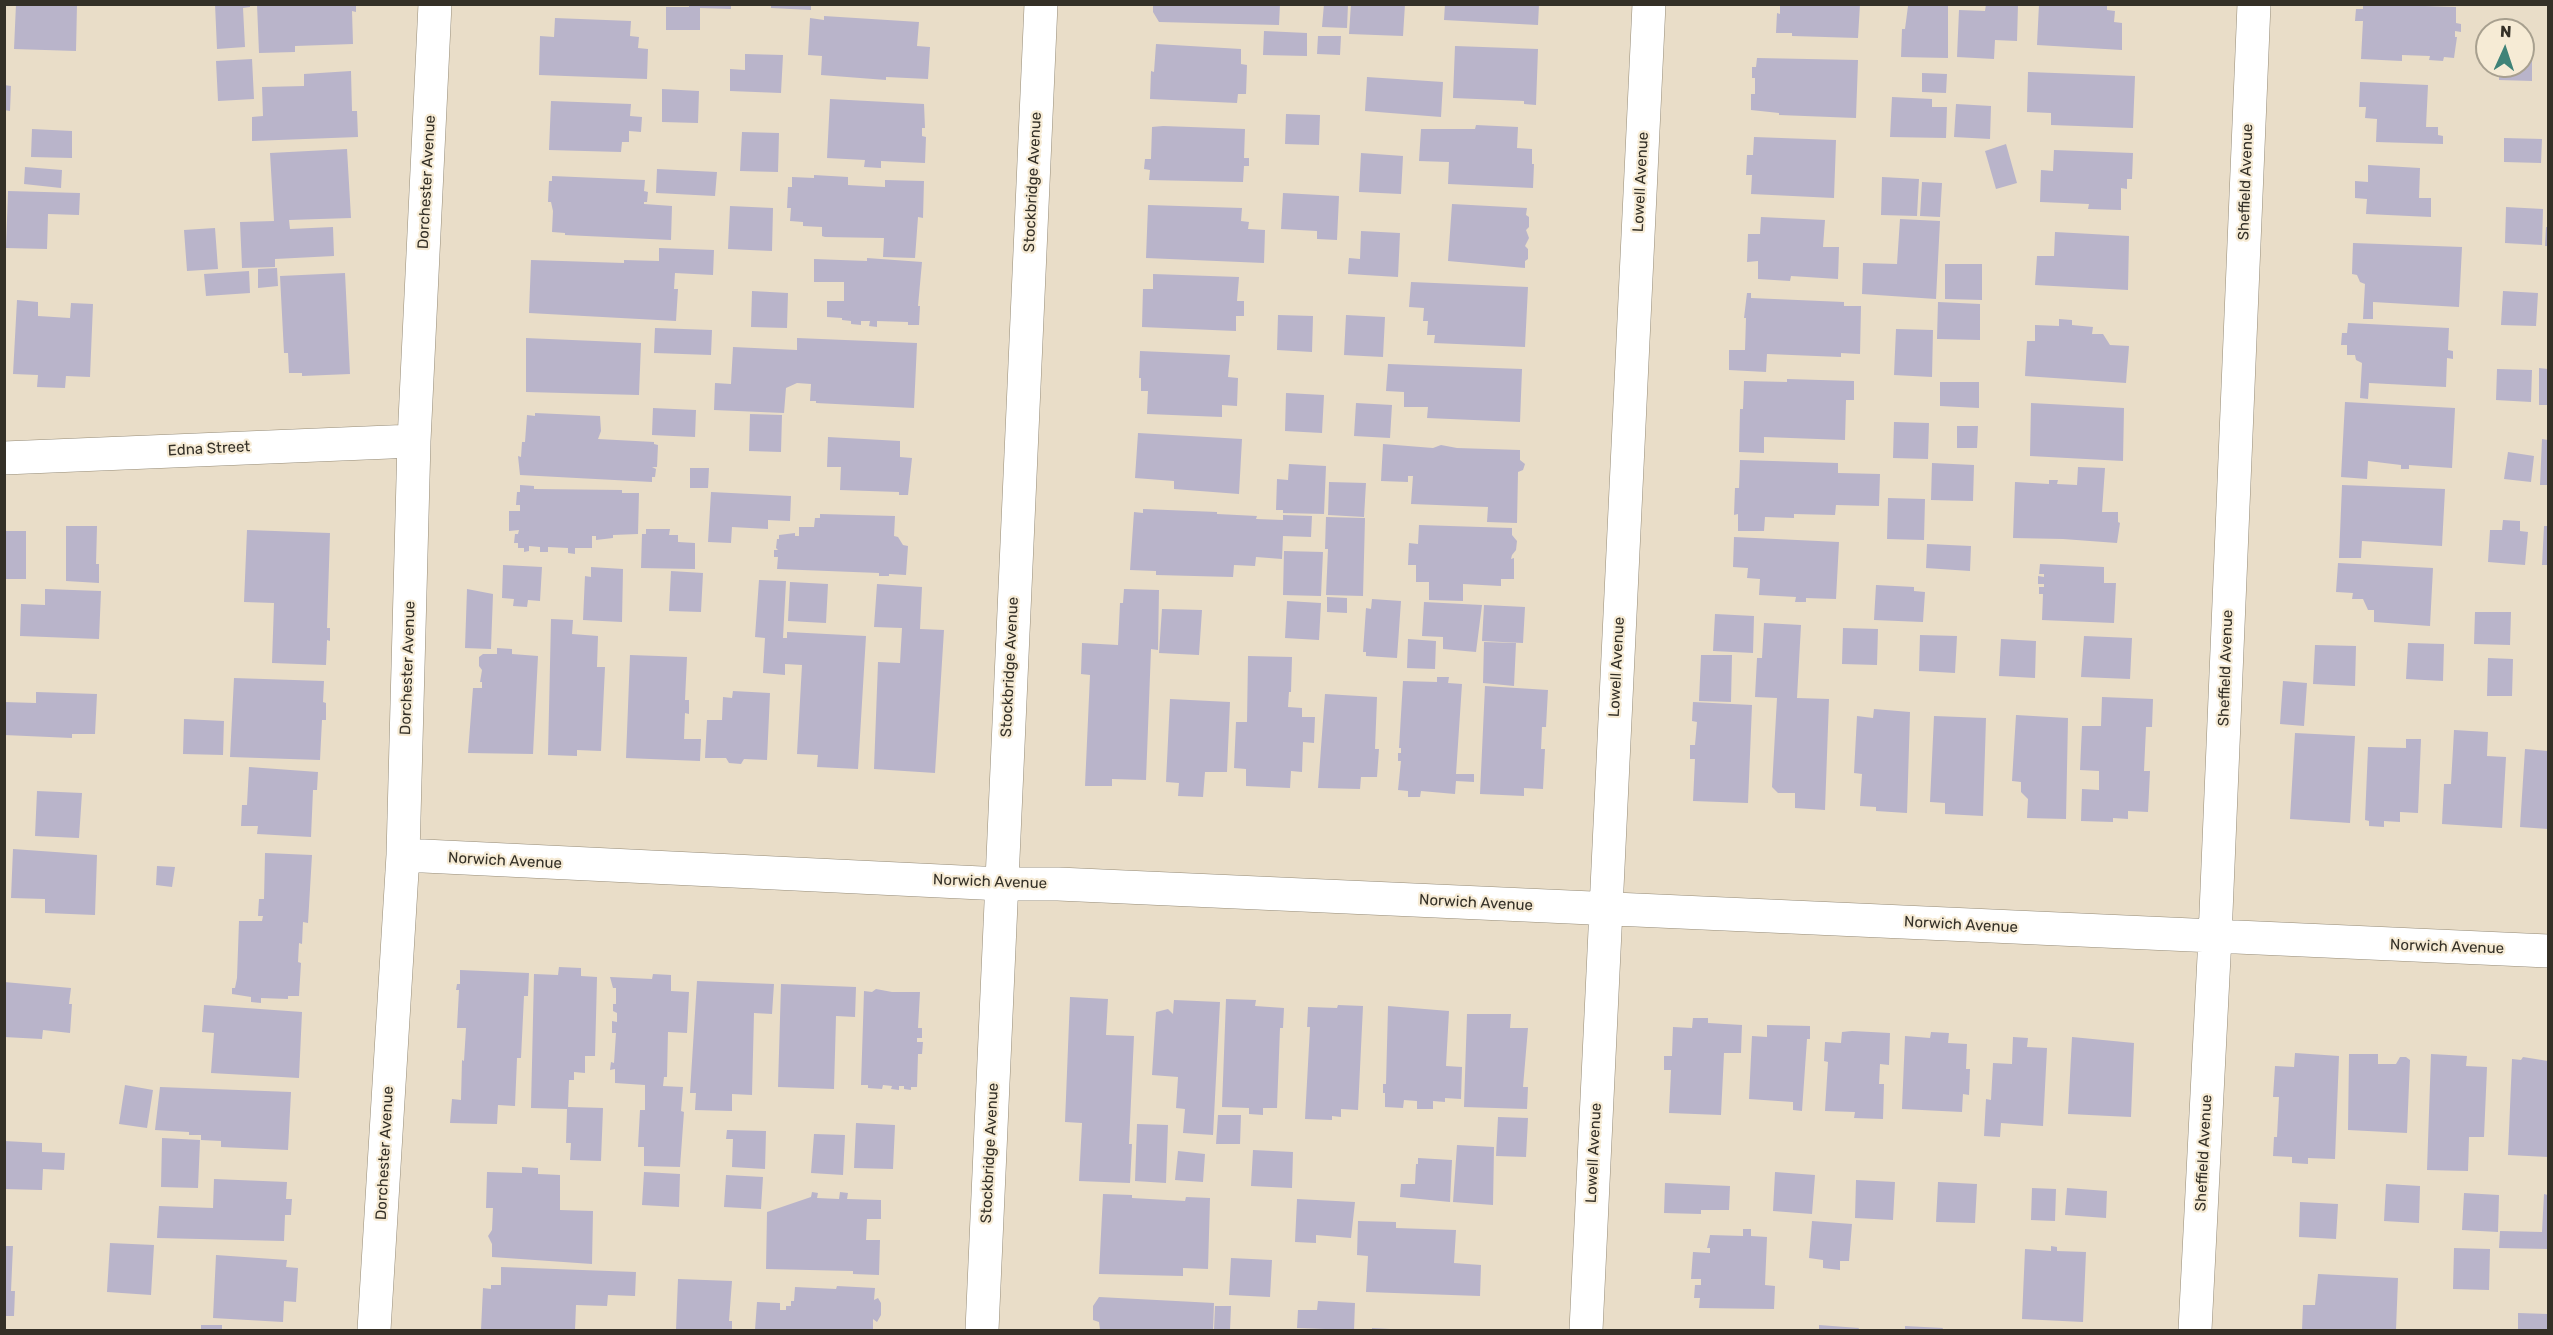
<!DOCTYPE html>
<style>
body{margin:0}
#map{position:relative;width:2553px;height:1335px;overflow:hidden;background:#e9ddc8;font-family:Rubik,sans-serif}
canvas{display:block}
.frame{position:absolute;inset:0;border:6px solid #343027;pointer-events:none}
.north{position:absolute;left:2475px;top:18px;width:60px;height:60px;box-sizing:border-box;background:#f6ebd5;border:2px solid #a8a08f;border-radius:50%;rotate:3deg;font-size:16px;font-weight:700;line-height:24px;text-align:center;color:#343027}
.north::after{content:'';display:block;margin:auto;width:21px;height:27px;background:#3f8378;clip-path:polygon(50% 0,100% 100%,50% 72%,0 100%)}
</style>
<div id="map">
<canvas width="2553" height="1335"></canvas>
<div class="frame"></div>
<div class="north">N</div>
</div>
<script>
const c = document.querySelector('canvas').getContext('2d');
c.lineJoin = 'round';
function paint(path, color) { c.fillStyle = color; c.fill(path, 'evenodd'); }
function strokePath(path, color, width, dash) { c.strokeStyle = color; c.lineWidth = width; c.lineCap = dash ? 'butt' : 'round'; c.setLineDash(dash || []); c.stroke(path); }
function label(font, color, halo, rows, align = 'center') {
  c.font = font + ' Rubik,sans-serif'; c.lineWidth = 4.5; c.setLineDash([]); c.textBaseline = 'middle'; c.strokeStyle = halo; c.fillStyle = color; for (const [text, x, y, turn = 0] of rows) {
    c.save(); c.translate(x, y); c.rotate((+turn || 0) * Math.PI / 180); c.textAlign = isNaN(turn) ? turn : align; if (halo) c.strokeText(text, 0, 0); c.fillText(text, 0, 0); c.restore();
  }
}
paint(new Path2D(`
 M16,4H77L76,51L14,49Z
 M215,4H250V7L243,8L245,47L217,49Z
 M257,4H356V12L352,11L353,44L295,46V52L259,53Z
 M689,4H731V9L700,8V30H666V7H689Z
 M771,4H811V10L771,8Z
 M1153,4H1280L1279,25L1159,22L1153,12Z
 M1324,4H1348L1347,28L1322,27Z
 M1351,4H1405L1403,36L1349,34Z
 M1445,4H1539L1538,25L1444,20Z
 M1780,4H1860L1858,38L1792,36V33H1776L1777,13L1780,14Z
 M1986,4H2018L2017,41L1995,40L1994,59L1957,57L1959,10L1985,11Z
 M2039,4H2107V10L2115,11L2114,22L2122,23V50L2037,45Z
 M2363,4L2456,7V23L2461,24V32L2455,31V37H2457L2454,58L2444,57L2443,61L2429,60L2430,56L2402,55V61L2361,59L2363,21H2355L2356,9H2363Z
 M1908,6H1948V58L1901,57L1902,29H1905Z
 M824,16L919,22L917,46L930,47L928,79L886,77V80L821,75L822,56L808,55L810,18L824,20Z
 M555,18L631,21L630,36L639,37L638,48L648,49L647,79L539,75L540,36L554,37Z
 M1264,31L1307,33V56L1263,55Z
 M1318,36H1341L1340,55L1317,54Z
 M1156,44L1241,49V64L1247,65L1246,94H1238L1237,103L1150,99L1151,71L1154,72Z
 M1455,46L1538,49L1536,105L1524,104V101L1453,98Z
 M2523,49H2532V81L2499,80V66H2523Z
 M745,54L783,55L781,93L730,91V69L745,70Z
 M1757,58L1858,60L1856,118L1779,115V113L1751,110V94H1755V78H1752V67H1756Z
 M252,59L254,99L218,101L216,61Z
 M351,71L352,111H357L358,137L252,141V117L263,116L262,87L304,86V74Z
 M2028,72L2135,76L2133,128L2051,125V113L2027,112Z
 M1922,73L1947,74L1946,93L1922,92Z
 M1367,77L1443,82L1441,117L1365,111Z
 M2360,82L2428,85L2426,127H2438V135L2443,136V144L2376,142L2377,119L2365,118L2366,107H2359Z
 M4,85L11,86L10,111L4,110Z
 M662,89L699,91L698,123L662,122Z
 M1892,97L1932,99V107H1947L1946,138L1890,137Z
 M830,99L924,104L925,128H922V136L926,137L925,163L881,161V168L864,167L865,160L827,158Z
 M551,101L631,104L630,116L642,117L641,132L629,131V142H622L621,152L549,150Z
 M1956,104L1991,106L1990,139L1954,137Z
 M1286,114L1320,115L1319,145L1285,144Z
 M1476,125L1518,127L1517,148L1532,149V164H1534L1533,188L1448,184L1449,162L1419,161L1421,129H1475Z
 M1163,126L1245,129L1244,158H1249V166H1244L1243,182L1149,180L1150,170L1144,169L1145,159H1151L1152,127Z
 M32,129L72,131V158L31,157Z
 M742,132L779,133L778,172L740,171Z
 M1754,137L1836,140L1834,198L1751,194L1752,175H1746L1747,155H1753Z
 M2504,138L2542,139L2541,163L2504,162Z
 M2006,144L2017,183L1996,189L1985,151Z
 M347,149L351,218L289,220L290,229L333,227L334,256L275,259V267L242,268L240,222L274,221L270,153Z
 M2054,150L2133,153L2132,179H2127V189L2121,188V210L2088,209L2089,204L2040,202L2041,170L2053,171Z
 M1361,153L1403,156L1401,194L1359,192Z
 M2368,165L2420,168L2419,198H2431V217L2366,214L2367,199L2355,198V181L2368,182Z
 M25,167L62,170L61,188L24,184Z
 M657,169L717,172L715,196L656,193Z
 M814,175L848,177V185L885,187V180L924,181L923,218L918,217L915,258L883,257L884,238L825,237L822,236V227L803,226V222L790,221L791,208H787L788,187H792V177L814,178Z
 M552,176L645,180L644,191L648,192L647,202H644V204L672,206L671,240L565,235V233L552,232L553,211L551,202H548L549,181H552Z
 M1882,177L1919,179L1917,216L1881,215Z
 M1922,182L1942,183L1940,217L1920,216Z
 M8,191L80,193L79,215L48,214L47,249L6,248Z
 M1283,193L1339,196L1337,240L1317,239V231L1281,229Z
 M1452,204L1527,208L1526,215L1529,217V227L1526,230L1529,238L1525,246L1528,249V259L1525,261V268L1448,261Z
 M1148,205L1242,208L1241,221L1249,222L1248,229L1265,230L1264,263L1146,258Z
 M730,206L773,208L772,251L728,249Z
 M2506,207L2543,209L2542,245L2505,243Z
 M1761,217L1825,220L1823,247H1839L1838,279L1791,276L1790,281L1758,279V261L1747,262L1748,234H1760Z
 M1900,219L1940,221L1936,299L1862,294L1863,263L1897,264Z
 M2546,227H2548V246H2545Z
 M215,228L218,269L187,271L184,230Z
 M1361,231L1400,233L1398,277L1348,274L1349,258L1360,259Z
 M2055,232L2129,236L2128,290L2035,285L2037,256H2054Z
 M2353,243L2462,247L2459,307L2373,302V319H2363L2365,284L2360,282L2357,275L2352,274Z
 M659,248L714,250L713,275L675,273L674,289H678L676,321L529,313L531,260L624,263V260L659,261Z
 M867,258L922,262L918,306H920L919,325H908V322L877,321V327L869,326L870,321H861V325L851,324V321L842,320V318L827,317V301H844V282H814V259L867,261Z
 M1945,264H1982V300L1945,299Z
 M277,268L278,286L258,288V269Z
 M249,271L250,293L206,296L204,274Z
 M345,273L350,374L302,376V373H289L288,353H284L280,276Z
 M1153,274L1239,277L1237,301H1244V316H1236V331L1142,327L1143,289H1153Z
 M1411,282L1528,287L1525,347L1434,343L1435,335H1427L1428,321H1423L1424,308L1409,307Z
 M752,291L788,293L787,328L751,327Z
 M2503,291L2538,293L2536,326L2501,325Z
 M1747,293H1751V298L1844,302V306H1861L1860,354L1841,353V357L1767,354L1766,372L1729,370V350H1745L1746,318H1744Z
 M17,300L38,302V316L70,318L71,303L93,304L90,377L66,376L65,388L37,387L38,375L13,374Z
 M1938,302L1980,304V340L1937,339Z
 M1278,315L1313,316L1312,352L1277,350Z
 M1346,315L1385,317L1383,357L1344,355Z
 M2059,319L2072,320V325L2093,327L2092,334H2103L2110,345L2129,346L2126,383L2025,376L2027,341H2035V325L2059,326Z
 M2348,323L2449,328L2448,350L2453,351V359L2447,358L2446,387L2369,383L2368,399L2360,398L2362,363L2356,360L2355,355H2347V345H2341L2342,333H2347Z
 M655,328L712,330L711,355L654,353Z
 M1896,329L1933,330L1932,377L1894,375Z
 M526,338L641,343L639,395L526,392Z
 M797,338L917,343L914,408L816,403V401H810L811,384L797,383L786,388L784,413L714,410L715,383L731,384L733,347L797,350Z
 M1140,351L1230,355L1228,377L1238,378L1237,406L1222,405V417L1147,414L1148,391H1141V378H1139Z
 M1388,364L1522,369L1520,422L1427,418L1428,407H1404V392L1386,391Z
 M2539,368L2548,369V405H2539Z
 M2497,369L2532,370L2531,402L2496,400Z
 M1787,379L1854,381V400H1846L1845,440L1764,437V453L1739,452L1740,409H1743L1744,381L1787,382Z
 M1940,382H1979V408L1940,406Z
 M1286,393L1324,395L1322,433L1285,431Z
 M2345,402L2455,408L2452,468L2409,465V469H2401V465L2368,461L2367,479L2341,477Z
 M1356,403L1392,405L1390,438L1354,436Z
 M2031,403L2124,408L2123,461L2030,456Z
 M653,408L696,410L695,437L652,435Z
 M535,413L600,416L601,431L598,439L654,442V444L658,445L657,467H652L656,469L655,477H652V482L520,475L518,456L521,457L522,442H525L527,415L535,416Z
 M750,414L782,415L781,452L749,451Z
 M1894,422L1929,423L1928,459L1893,458Z
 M1957,426H1978L1977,448H1957Z
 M1138,433L1242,439L1239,494L1174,489V481L1135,478Z
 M828,437L900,441V457L912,458L908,495H899V492L840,490L841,467H827Z
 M2542,439L2548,440V485H2540Z
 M1383,444L1433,448L1441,445L1457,448L1520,450V460L1525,464L1523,470L1518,472L1517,523L1487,522L1488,507L1411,504L1413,476H1408V482L1381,481Z
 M2508,452L2534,456L2531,482L2504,479Z
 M1740,460L1838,463V473L1880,474L1879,506L1836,505L1835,515L1794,514V518L1765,517L1764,531H1738V514L1734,515L1735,488H1739Z
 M1932,463L1974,465L1973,501L1931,500Z
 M1289,464L1326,466L1324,514L1283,513V510H1276L1277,479L1288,480Z
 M2078,467L2105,468L2102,512H2118V522L2120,523L2117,543L2063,539L2013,538L2015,482L2049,484V480H2058L2057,484L2077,485Z
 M690,468H709L708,488H690Z
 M1329,482L1366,483L1364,517L1328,515Z
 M520,485L534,486V489L622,490V493H639L638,534L613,535V538L596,540V536H592V548H575V554L568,553V548L548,547V552H540V547L529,546V551L524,552V548H518V543H514L515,534H518L519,530L509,531V511H520V505H516L517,492H520Z
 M2342,485L2445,489L2442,546L2362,541L2361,558H2339Z
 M711,492L791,496L790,521L768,520V529L732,527L731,543L708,542Z
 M1888,498L1925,499L1924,540L1887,539Z
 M1143,509L1217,512V514L1257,516L1256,519L1283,520V515L1312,516L1311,537L1283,536L1282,559L1256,557L1255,566L1234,565L1233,577L1156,575V571L1130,570L1134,512L1143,513Z
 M820,514L895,516L894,536L898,537L903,545L908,546L906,575L889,574V576H879V573L777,569L778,557H774V550H778L776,548L777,539H779V535L795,533V536H799V527H814L815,518H820Z
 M1326,517L1365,518L1363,596L1326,595L1328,549H1325Z
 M2503,520L2520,521V531L2528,532L2525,565L2488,562L2490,530H2502Z
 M1419,525L1512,528V535L1517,541L1516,550L1512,555L1511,559L1514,558V579H1501V586L1463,584V601L1429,600V582H1416V565H1408L1409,543L1418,544Z
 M66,526H97L96,564H99V583L66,581Z
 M2544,526H2548V565H2542Z
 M646,529H670L669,535H678V542L695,543V569L641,568L642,534H646Z
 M247,530L330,533L327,628H330V641L327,640L326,665L272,663L274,603L244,602Z
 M4,531H26V579H4Z
 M1734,537L1839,542L1836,599L1806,598V602H1795L1796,597L1759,595L1760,579L1747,578L1748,568L1733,567Z
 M1927,544L1971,546L1970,571L1926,568Z
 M1284,551L1323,552L1321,596L1283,595Z
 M2338,563L2433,568L2430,626L2374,622V610H2368L2363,599H2352L2353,593L2336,592Z
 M2040,564L2104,567V583H2116L2114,623L2042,620L2043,594H2039V587H2044V584H2038V576L2044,577V574H2039Z
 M503,565L542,567L540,601L528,600L527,607L513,606L514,599L502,598Z
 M591,567L623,569L622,622L583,620L585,576L591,577Z
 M671,571L703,573L701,612L669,611Z
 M759,580L786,581L783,638H787V632L866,636L858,769L817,767L818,755L797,754L802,665L785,664V675L763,673L765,638L755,637Z
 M790,582L828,584L826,623L788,621Z
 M877,584L922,587L920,629L944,630L935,773L874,769L878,662L900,663L902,628L874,627Z
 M1876,585L1914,587V591L1925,592L1923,622L1874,620Z
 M45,589L101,591L99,639L20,636L21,604L45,605Z
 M467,589L493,594L491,649L465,648Z
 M1124,589L1159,590L1158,650L1151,649L1146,780L1112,779V786H1085L1090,675L1081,674L1082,643L1118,645L1120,603H1123Z
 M1327,597L1347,598V613L1327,612Z
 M1372,599L1401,601L1397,658L1366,656V652H1363L1366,608L1371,609Z
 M1287,601L1321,603L1319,640L1285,638Z
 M1424,602L1482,605L1476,652L1443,649V637L1422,636Z
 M1484,605L1525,607L1523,643L1482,641Z
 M1162,609L1202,610L1199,655L1159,653Z
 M2475,612H2511L2510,645L2474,644Z
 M1715,614L1754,616L1753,653L1713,651Z
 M551,619L573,620L572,634L598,636L597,667H605L601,751L577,750V756L548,755Z
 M1764,623L1801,625L1797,698L1829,699L1825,810L1795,808V793H1778L1772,787L1777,698L1755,697L1757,658H1762Z
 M1843,628L1878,629L1877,665L1842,664Z
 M1920,635L1957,636L1955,673L1919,671Z
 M2084,636L2132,638L2130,679L2081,677Z
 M1408,639L1436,641L1435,669L1407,668Z
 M2001,639L2036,641L2035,678L1999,676Z
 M1484,642L1516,643L1514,686L1483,683Z
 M2408,643L2444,644L2443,681L2406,679Z
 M2315,645L2356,646L2355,686L2313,684Z
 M497,648L512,649V654L538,656L533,754L468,753L473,688H482V682H480L482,670L479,666V657L483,654H497Z
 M630,655L687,657L685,700H689V714L685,713L684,739H701L700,761L626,758Z
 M1701,655H1732L1731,702L1699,701Z
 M1248,656L1292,657L1291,692H1289L1288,707L1302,708V717H1315L1314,743L1303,742L1302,772L1291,771L1290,788L1246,786V769L1234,768L1236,722H1247Z
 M2488,658L2513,659L2512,696H2487Z
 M1437,677H1449L1448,683L1462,684L1456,774H1474V782L1456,781L1455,794L1421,791L1420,797H1408V791L1398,790L1401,761H1398V753H1401V748H1399L1403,681L1437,682Z
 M234,678L324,681L323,702L326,703V720H322L320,760L230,757Z
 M2283,681L2307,683L2304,726L2280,724Z
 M1485,686L1548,690L1546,727H1542L1541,749H1545L1543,789L1524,788V796L1480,794Z
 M733,691L770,693L767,760L744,759L741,764L729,763L726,758H705L707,720H722L723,697L732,698Z
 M36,692L97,694L95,734H72V738L4,735V702L36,703Z
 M1325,694L1377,697L1375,749H1379L1377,777H1361L1360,789L1318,788Z
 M2102,697L2153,699L2152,727H2146L2144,771H2150L2148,812L2128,811V819L2113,818V822L2081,821L2082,789L2099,790V771L2080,770L2082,726H2101Z
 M1170,699L1230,702L1227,772H1205L1203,797L1178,796L1179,783L1166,782Z
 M1693,702L1752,705L1748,803L1693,801L1695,759H1690V745H1695L1697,722L1692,721Z
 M1874,709L1910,712L1907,813L1876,811V807L1860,806L1862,774L1854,773L1857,716L1873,718Z
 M2016,715L2068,718L2066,819L2027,818L2028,799L2021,792V782L2012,781Z
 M1934,716L1986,718L1983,816L1945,814V803L1930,802Z
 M184,719L224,721L223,755L183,754Z
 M2454,730L2488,732L2487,756L2506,757L2502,828L2442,824L2444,784H2451Z
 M2295,733L2355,736L2350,823L2290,819Z
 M2406,739H2421L2418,813L2400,812V822L2384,821V827L2369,826V821L2365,820L2368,747L2406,748Z
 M2525,749L2548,751V829L2520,827Z
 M249,767L318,772L317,790H313L311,837L257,834L258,826H241L242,805H247Z
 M37,791L82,793L79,838L35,836Z
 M13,849L97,855L95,915L45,913V899L11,898Z
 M265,853L312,855L308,923L303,922L302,944L299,943L298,962L301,963L299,996H288V999L261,998V1003L251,1002V997L232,994V988H235L237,978L239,921H262L263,916H258L259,899H264Z
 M157,866L175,867L172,887L156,885Z
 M559,967L581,968V976L597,977L595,1056H585V1073L574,1072V1080H569L568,1107L603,1108L601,1161L570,1160L571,1143H566L567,1109L531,1108L534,974L558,975Z
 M460,970L529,973L528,996H524L521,1058H517L515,1106L498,1105L497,1124L450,1123L452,1099L461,1100L462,1060L464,1061L466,1028H457L459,990H456L457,984H460Z
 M653,974L671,975V991L689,992L687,1033L668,1032L667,1077H664L663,1086L683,1087L681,1111L684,1112L680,1167L644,1166V1147H638L640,1110H645V1085L615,1083V1069L610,1070L611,1062L614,1063L616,1033H612V1021L617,1022V1013L613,1011V1004H616V988H613L610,977L652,979Z
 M697,981L774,984L772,1014L754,1013L752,1095L732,1094V1111L695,1110L696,1093H690Z
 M4,982L71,988L69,1004H72L70,1033L43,1030L42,1039L4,1037Z
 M781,984L856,987L855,1017L836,1016L834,1089L778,1087Z
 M876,989L892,992H920L918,1028H922V1038H917V1042H923L922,1054H918L917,1087H911V1090L904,1089V1086H899V1090L891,1089L892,1086L883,1085L882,1089L868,1088V1085H861L864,991L872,992Z
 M1070,997L1108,999L1106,1035L1134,1036L1129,1144H1132L1130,1183L1079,1181L1082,1123L1065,1122Z
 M1226,999L1256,1000L1255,1006L1284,1008L1283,1028H1280L1277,1108H1263V1115L1249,1114V1108L1222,1107Z
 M1174,1000L1220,1002L1213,1135L1183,1133L1185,1109L1176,1108L1178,1077L1152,1075L1156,1012L1168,1009L1173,1014Z
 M204,1005L302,1012L299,1078L211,1073L214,1033L202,1032Z
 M1338,1005L1363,1006L1358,1110L1341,1109V1117L1332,1116V1120L1305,1119L1310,1027H1307L1308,1007L1337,1008Z
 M1388,1006L1449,1011L1446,1066L1462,1067L1461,1099L1445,1098V1102L1433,1101V1109H1417V1101L1404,1100L1403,1108L1385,1107V1093H1383V1084H1386Z
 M1467,1014H1511L1510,1028H1528L1523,1087H1528L1527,1109L1464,1107Z
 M1693,1018H1708V1023L1742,1025L1741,1053H1724L1721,1115L1669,1113L1671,1070H1664V1056H1672L1673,1027L1692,1028Z
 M1767,1025L1810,1026V1039H1807L1802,1111L1793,1110V1102L1749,1099L1752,1036L1767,1037Z
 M1852,1031L1890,1033L1889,1065L1880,1064L1879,1084H1884L1883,1119L1854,1118L1855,1112L1825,1111L1828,1062L1824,1061L1825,1042L1841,1043L1842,1032Z
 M1931,1032L1949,1033L1948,1043L1967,1044L1966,1069H1970L1969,1095L1963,1094L1962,1112L1902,1109L1905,1036L1930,1038Z
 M2013,1037L2028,1038L2027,1047L2047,1048L2043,1126L2001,1123L2000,1137L1984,1136L1986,1099L1991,1100L1993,1063L2012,1064Z
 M2072,1037L2134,1043L2131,1117L2068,1114Z
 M2295,1053L2339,1056L2335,1159L2308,1158V1164L2292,1163V1157L2273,1156L2274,1137H2277L2279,1097H2273L2275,1066L2294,1067Z
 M2349,1054H2378V1064H2396L2400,1057H2406L2410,1060L2407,1133L2348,1130Z
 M2431,1054L2467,1056L2466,1066L2487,1067L2484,1137H2469L2468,1171L2427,1170Z
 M2523,1057L2548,1061V1157L2508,1155L2512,1059L2521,1060Z
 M125,1085L153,1090L147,1128L119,1124Z
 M160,1087L291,1092L288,1150L221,1147V1141L201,1140V1135H189V1132L155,1130Z
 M1218,1115H1241L1240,1144H1216Z
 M1498,1117L1528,1118L1526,1157L1496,1156Z
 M856,1123L895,1125L893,1169L854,1168Z
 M1137,1124L1168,1125L1166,1183L1135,1181Z
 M727,1130L766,1131L765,1169L732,1167L733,1139H726Z
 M814,1134L845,1135L843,1175L811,1173Z
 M162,1138L200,1140L198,1188L161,1187Z
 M4,1141L42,1143V1152L65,1153L64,1170L43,1169L42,1190L4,1189Z
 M1457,1145L1494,1147L1493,1205L1453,1202Z
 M1253,1150L1293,1152L1292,1188L1251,1186Z
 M1178,1151L1205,1154L1203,1182L1175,1180Z
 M1418,1158L1452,1160L1450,1202L1400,1197L1401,1184H1415L1416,1164H1418Z
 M522,1167L538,1168V1174L560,1175V1210L593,1211L592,1264L492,1257V1244L488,1236L492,1230L493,1208H486L487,1172L522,1173Z
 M644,1172L680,1174L679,1207L642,1205Z
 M1775,1172L1815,1175L1812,1214L1773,1211Z
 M726,1175L763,1177L761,1209L724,1207Z
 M214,1179L287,1182L286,1199H292L291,1215H285L284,1241L157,1238L159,1206L213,1208Z
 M1856,1180L1895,1182L1893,1220L1855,1218Z
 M1938,1182L1977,1184L1975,1223L1936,1222Z
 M1665,1183L1730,1186L1729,1210H1701V1214L1664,1213Z
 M2386,1184L2420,1186L2419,1223L2384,1221Z
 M2032,1188L2056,1189L2055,1221L2031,1220Z
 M2067,1188L2107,1191L2106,1218L2065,1215Z
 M812,1192L818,1193L817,1198L839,1199L840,1192L848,1193L847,1199L881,1200V1219H867L866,1240H880L879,1275L853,1274V1271L766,1269L767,1212L811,1197Z
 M2464,1193L2499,1195L2498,1232L2462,1230Z
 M1103,1194L1132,1195V1198L1185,1201L1186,1197L1210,1198L1208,1269L1183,1268V1276L1099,1274Z
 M2544,1194L2548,1195V1249L2499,1248L2500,1231L2542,1232Z
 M1297,1199L1355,1202L1351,1238L1316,1235V1243L1295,1242Z
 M2300,1202L2338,1204L2336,1239L2299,1237Z
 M1358,1221L1396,1222V1228L1456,1230L1454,1263L1481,1265L1480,1296L1366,1292L1368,1256L1357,1255Z
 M1812,1221L1852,1224L1849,1261H1840V1270L1823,1268V1260L1809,1258Z
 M1743,1229H1751V1236L1767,1237L1765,1285L1775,1286L1774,1309L1699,1308L1700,1298H1694L1695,1285H1701V1279H1691L1693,1252L1710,1253V1248H1707L1710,1235L1743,1236Z
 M110,1243L154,1245L151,1295L107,1292Z
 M4,1246H13L11,1291H15L14,1316H4Z
 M2051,1246L2057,1247V1251L2086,1252L2083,1322L2022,1319L2025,1249L2051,1251Z
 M2454,1248L2490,1249L2489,1290L2453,1289Z
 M216,1255L287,1260L286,1267L298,1268L296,1302L284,1301L283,1322L213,1318Z
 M1231,1258L1272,1260L1270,1297L1229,1295Z
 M501,1267L636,1272L635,1296L608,1295L607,1306L576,1305L575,1330H481L483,1288L491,1289V1285H501Z
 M2318,1274L2398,1278L2396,1330H2302L2303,1305H2315Z
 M678,1279L732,1281L729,1321H732V1330H676Z
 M837,1286L875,1288L874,1300L878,1298L881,1303V1315L877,1322L873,1319V1330H755L757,1302L780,1303V1310H786V1306H791V1301H794L795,1287L836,1289Z
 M1099,1297L1214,1303L1213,1330H1100L1099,1322L1093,1320V1306Z
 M1318,1301L1355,1303L1354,1330L1297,1328L1298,1310H1317Z
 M1215,1306H1231L1230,1330H1214Z
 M2518,1313L2548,1314V1330H2518Z
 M201,1325H222V1330H201Z
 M1819,1325L1859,1328L1858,1330H1819Z
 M1905,1326L1943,1328L1942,1330H1905Z
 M1372,1328L1390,1329V1330H1372Z`), '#b9b4ca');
const minor = new Path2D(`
 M4,458L414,441
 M403,855L1002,884H1058L2548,951
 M374,1330L403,855L414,441L435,4
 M982,1330L1041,4
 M1586,1330L1649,4
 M2195,1330L2215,937L2254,4`);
strokePath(minor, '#958b77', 34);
strokePath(minor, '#fff', 33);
label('15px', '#343027', '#f6ebd5', [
 ["Dorchester Avenue",427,182,-87],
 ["Stockbridge Avenue",1033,182,-87],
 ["Lowell Avenue",1641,182,-87],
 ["Sheffield Avenue",2246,182,-88],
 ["Edna Street",209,449,-3],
 ["Stockbridge Avenue",1010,667,-87],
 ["Lowell Avenue",1617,667,-87],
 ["Dorchester Avenue",408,668,-88],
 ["Sheffield Avenue",2226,668,-88],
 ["Norwich Avenue",505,861,3],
 ["Norwich Avenue",990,882,2],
 ["Norwich Avenue",1476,903,3],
 ["Norwich Avenue",1961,925,3],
 ["Norwich Avenue",2447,947,2],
 ["Dorchester Avenue",385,1153,-87],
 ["Stockbridge Avenue",990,1153,-87],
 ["Lowell Avenue",1594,1153,-87],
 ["Sheffield Avenue",2204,1153,-87]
]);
</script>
